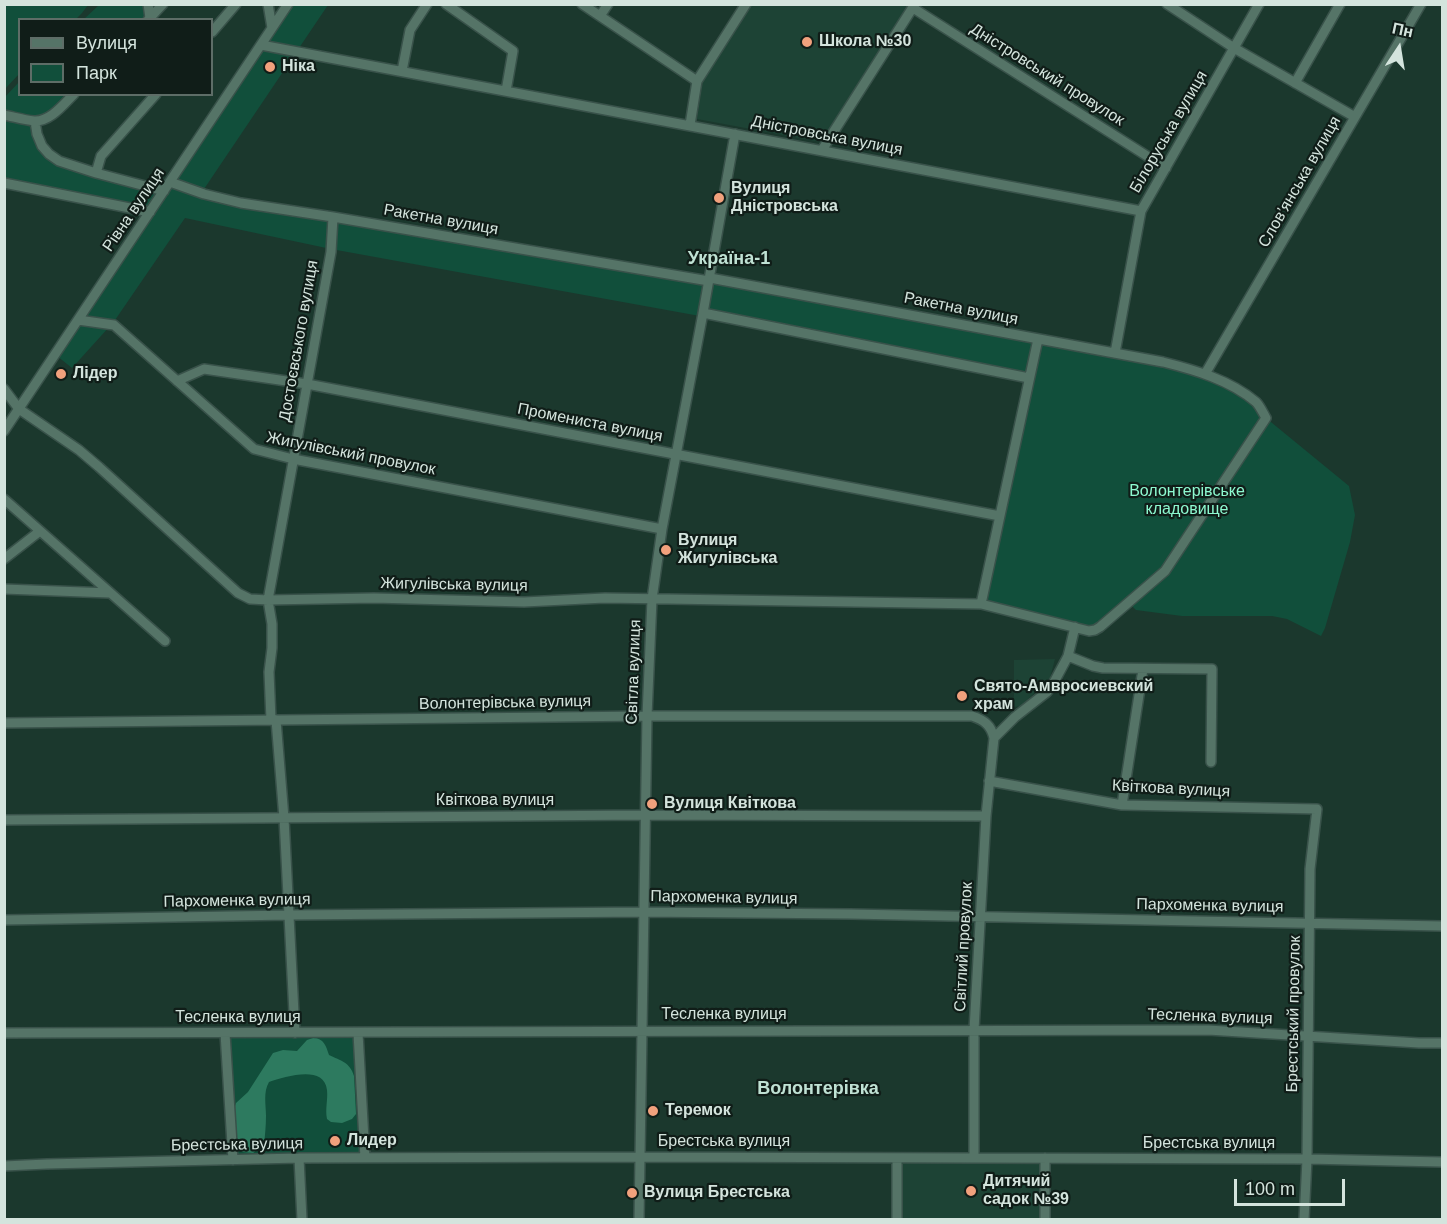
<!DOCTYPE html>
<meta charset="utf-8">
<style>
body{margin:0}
#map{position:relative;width:1447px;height:1224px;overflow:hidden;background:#1b382d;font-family:Helvetica,sans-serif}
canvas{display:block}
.frame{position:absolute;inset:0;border:6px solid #d4e4dd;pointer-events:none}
.legend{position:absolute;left:18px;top:18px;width:195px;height:78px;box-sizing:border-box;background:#101d18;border:2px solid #5e6d67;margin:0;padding:8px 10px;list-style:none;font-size:18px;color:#d4e4dd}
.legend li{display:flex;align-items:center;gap:12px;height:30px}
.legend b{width:30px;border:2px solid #5e6d67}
.north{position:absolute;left:1369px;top:18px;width:60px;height:60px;-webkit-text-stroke:4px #101d18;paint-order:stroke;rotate:12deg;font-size:16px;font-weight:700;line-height:24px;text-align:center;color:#d4e4dd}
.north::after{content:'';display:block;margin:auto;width:21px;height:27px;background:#d4e4dd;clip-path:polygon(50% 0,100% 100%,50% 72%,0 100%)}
.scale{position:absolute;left:1234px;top:1179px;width:111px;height:27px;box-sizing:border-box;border:3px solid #d4e4dd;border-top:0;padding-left:8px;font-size:18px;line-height:21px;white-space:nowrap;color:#d4e4dd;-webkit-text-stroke:4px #101d18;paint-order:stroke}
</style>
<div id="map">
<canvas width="1447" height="1224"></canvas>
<div class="frame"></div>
<ul class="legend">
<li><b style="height:8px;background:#557467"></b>Вулиця</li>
<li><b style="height:16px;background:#114f3b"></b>Парк</li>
</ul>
<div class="north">Пн</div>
<div class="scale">100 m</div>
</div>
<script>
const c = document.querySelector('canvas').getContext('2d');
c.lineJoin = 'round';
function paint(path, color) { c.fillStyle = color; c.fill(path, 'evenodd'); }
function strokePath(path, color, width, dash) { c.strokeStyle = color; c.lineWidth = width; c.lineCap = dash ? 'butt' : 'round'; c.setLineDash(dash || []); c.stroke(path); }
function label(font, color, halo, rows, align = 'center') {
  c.font = font + ' Helvetica,sans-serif'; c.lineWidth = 4.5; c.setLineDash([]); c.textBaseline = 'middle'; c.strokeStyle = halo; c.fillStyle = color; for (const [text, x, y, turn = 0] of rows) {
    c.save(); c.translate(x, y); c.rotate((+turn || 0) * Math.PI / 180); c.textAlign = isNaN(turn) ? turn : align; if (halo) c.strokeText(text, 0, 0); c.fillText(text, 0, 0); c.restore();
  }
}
paint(new Path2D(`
 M751,5H910L821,142L697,119L703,80Z
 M1055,659L1050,678L1021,706L1014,707V660Z
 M902,1163H1040V1219H902Z`), '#1d4335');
paint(new Path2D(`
 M5,4L88,5L82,13L76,19L20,20L19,74L5,89Z
 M99,5H158L143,19L83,20Z
 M289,5H328L200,195L712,281L1184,367L1257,403L1266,418L1349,486L1355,515L1350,542L1325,628L1321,636L1287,619L1272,616H1182L1136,610L1129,603L1095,630L981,604L1030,376L331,249L185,218L113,323L82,319L153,210L5,180V97L19,82L20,94L69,95C58,106 48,114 33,119L48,156L164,193Z
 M80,322L110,326L72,368L57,356Z
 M357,1034L363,1156L235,1158L227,1035Z`), '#114f3b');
paint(new Path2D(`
 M313,1038C324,1038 326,1046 329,1055C341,1061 350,1062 354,1076L356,1114L352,1119L342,1123L331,1122L327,1119C325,1109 328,1100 327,1090C324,1064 285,1077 269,1082C263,1092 266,1105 266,1116C266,1125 265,1135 264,1145L253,1153L242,1152L237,1145L235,1136L234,1109L236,1103L248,1092L273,1053L283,1050L297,1051L307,1040Z`), '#2d7a5f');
const minor = new Path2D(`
 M148,4L150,18
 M268,4L272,28
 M446,4L513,51L506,91
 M582,4L697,81
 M1167,4L1234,48L1355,117
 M913,8L1166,168
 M600,16L608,4
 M148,20L163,4
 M212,32L236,4
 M261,45L1141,211
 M402,71L410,30L427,4
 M1295,83L1340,4
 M4,115C14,117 24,120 34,121C50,122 63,105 74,94
 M35,121L37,134L42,146L49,154L59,161L96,173L164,191
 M690,125L697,81L746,4
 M822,150L915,4
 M96,173L101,156L156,94
 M170,182L204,194L241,203L333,217L709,281
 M4,183L150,212
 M703,313L1029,378
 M78,320L114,325L254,449L293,459L662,529
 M1115,353L1141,211L1259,4
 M1205,374L1421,4
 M177,381L204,369L307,384L1000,516
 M4,389L19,409L79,450L99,467L238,593L250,599L268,600L374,598L524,602L605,598L981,604L1089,631L1095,630L1100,627L1165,571L1266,418C1263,413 1260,406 1256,402C1230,380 1195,370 1163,362L710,278
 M4,431L288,4
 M4,499L165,641
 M4,559L40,531
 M4,589L110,593
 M981,604L1038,339
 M1068,656L1093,666L1103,668L1212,669L1211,762
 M271,720L269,672L272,648V624L268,600L331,252L333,217
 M276,720L284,818L295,1033
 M4,723L647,716H972C984,720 991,725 994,738L986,816L974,1030V1158
 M994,738L1015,717L1047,692L1053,684L1068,656L1075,627
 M989,781L1122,805L1317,809L1310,869L1307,1159L1304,1220
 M1122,805L1143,669
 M4,820L646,815L986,816
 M4,920L289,915L644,912L850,914L1442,926
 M4,1033L1208,1030L1419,1043H1442
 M225,1033L233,1160
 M358,1033L365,1158
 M299,1158L302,1220
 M4,1166L47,1164L299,1158L641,1157L1307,1159L1442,1162
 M639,1220L647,716L652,599L662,529L703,313L735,134
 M897,1220V1158
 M1045,1220V1158`);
strokePath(minor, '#39524a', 12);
strokePath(minor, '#557467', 9);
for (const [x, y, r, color] of [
 [807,42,6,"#f1a17d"],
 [270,67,6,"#f1a17d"],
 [719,198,6,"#f1a17d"],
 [61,374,6,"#f1a17d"],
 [666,550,6,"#f1a17d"],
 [962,696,6,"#f1a17d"],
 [652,804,6,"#f1a17d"],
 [653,1111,6,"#f1a17d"],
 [335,1141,6,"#f1a17d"],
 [971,1191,6,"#f1a17d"],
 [632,1193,6,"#f1a17d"]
]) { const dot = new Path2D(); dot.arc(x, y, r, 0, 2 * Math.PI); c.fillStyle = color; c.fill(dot); strokePath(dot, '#101d18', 2); }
label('bold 16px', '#d4e4dd', '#101d18', [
 ["Школа №30",819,42],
 ["Ніка",282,67],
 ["Вулиця",731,189],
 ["Дністровська",731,207],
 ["Лідер",73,374],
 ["Вулиця",678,541],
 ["Жигулівська",678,559],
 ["Свято-Амвросиевский",974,687],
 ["храм",974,705],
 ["Вулиця Квіткова",664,804],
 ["Теремок",665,1111],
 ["Лидер",347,1141],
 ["Дитячий",983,1182],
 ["садок №39",983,1200],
 ["Вулиця Брестська",644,1193]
], 'left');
label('16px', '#d4e4dd', '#101d18', [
 ["Дністровський провулок",1047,75,32],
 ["Білоруська вулиця",1169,132,-60],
 ["Дністровська вулиця",827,136,11],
 ["Слов’янська вулиця",1300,182,-60],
 ["Рівна вулиця",134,210,-56],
 ["Ракетна вулиця",441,220,10],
 ["Ракетна вулиця",961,309,11],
 ["Достоєвського вулиця",299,341,-80],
 ["Промениста вулиця",590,423,11],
 ["Жигулівський провулок",351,454,11],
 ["Жигулівська вулиця",454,585,1],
 ["Світла вулиця",634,672,-88],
 ["Волонтерівська вулиця",505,703,-1],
 ["Квіткова вулиця",1171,789,3],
 ["Квіткова вулиця",495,801],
 ["Пархоменка вулиця",724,898,1],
 ["Пархоменка вулиця",237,901,-1],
 ["Пархоменка вулиця",1210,906,1],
 ["Світлий провулок",964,947,-87],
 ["Брестський провулок",1294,1014,-89],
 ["Тесленка вулиця",724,1015],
 ["Тесленка вулиця",1210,1017,2],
 ["Тесленка вулиця",238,1018],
 ["Брестська вулиця",724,1142],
 ["Брестська вулиця",1209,1144],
 ["Брестська вулиця",237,1145,-1]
]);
label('16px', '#8df9d0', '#101d18', [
 ["Волонтерівське",1187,492],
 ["кладовище",1187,510]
]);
label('bold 18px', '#bfe1d3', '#101d18', [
 ["Україна-1",729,259],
 ["Волонтерівка",818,1089]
]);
</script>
